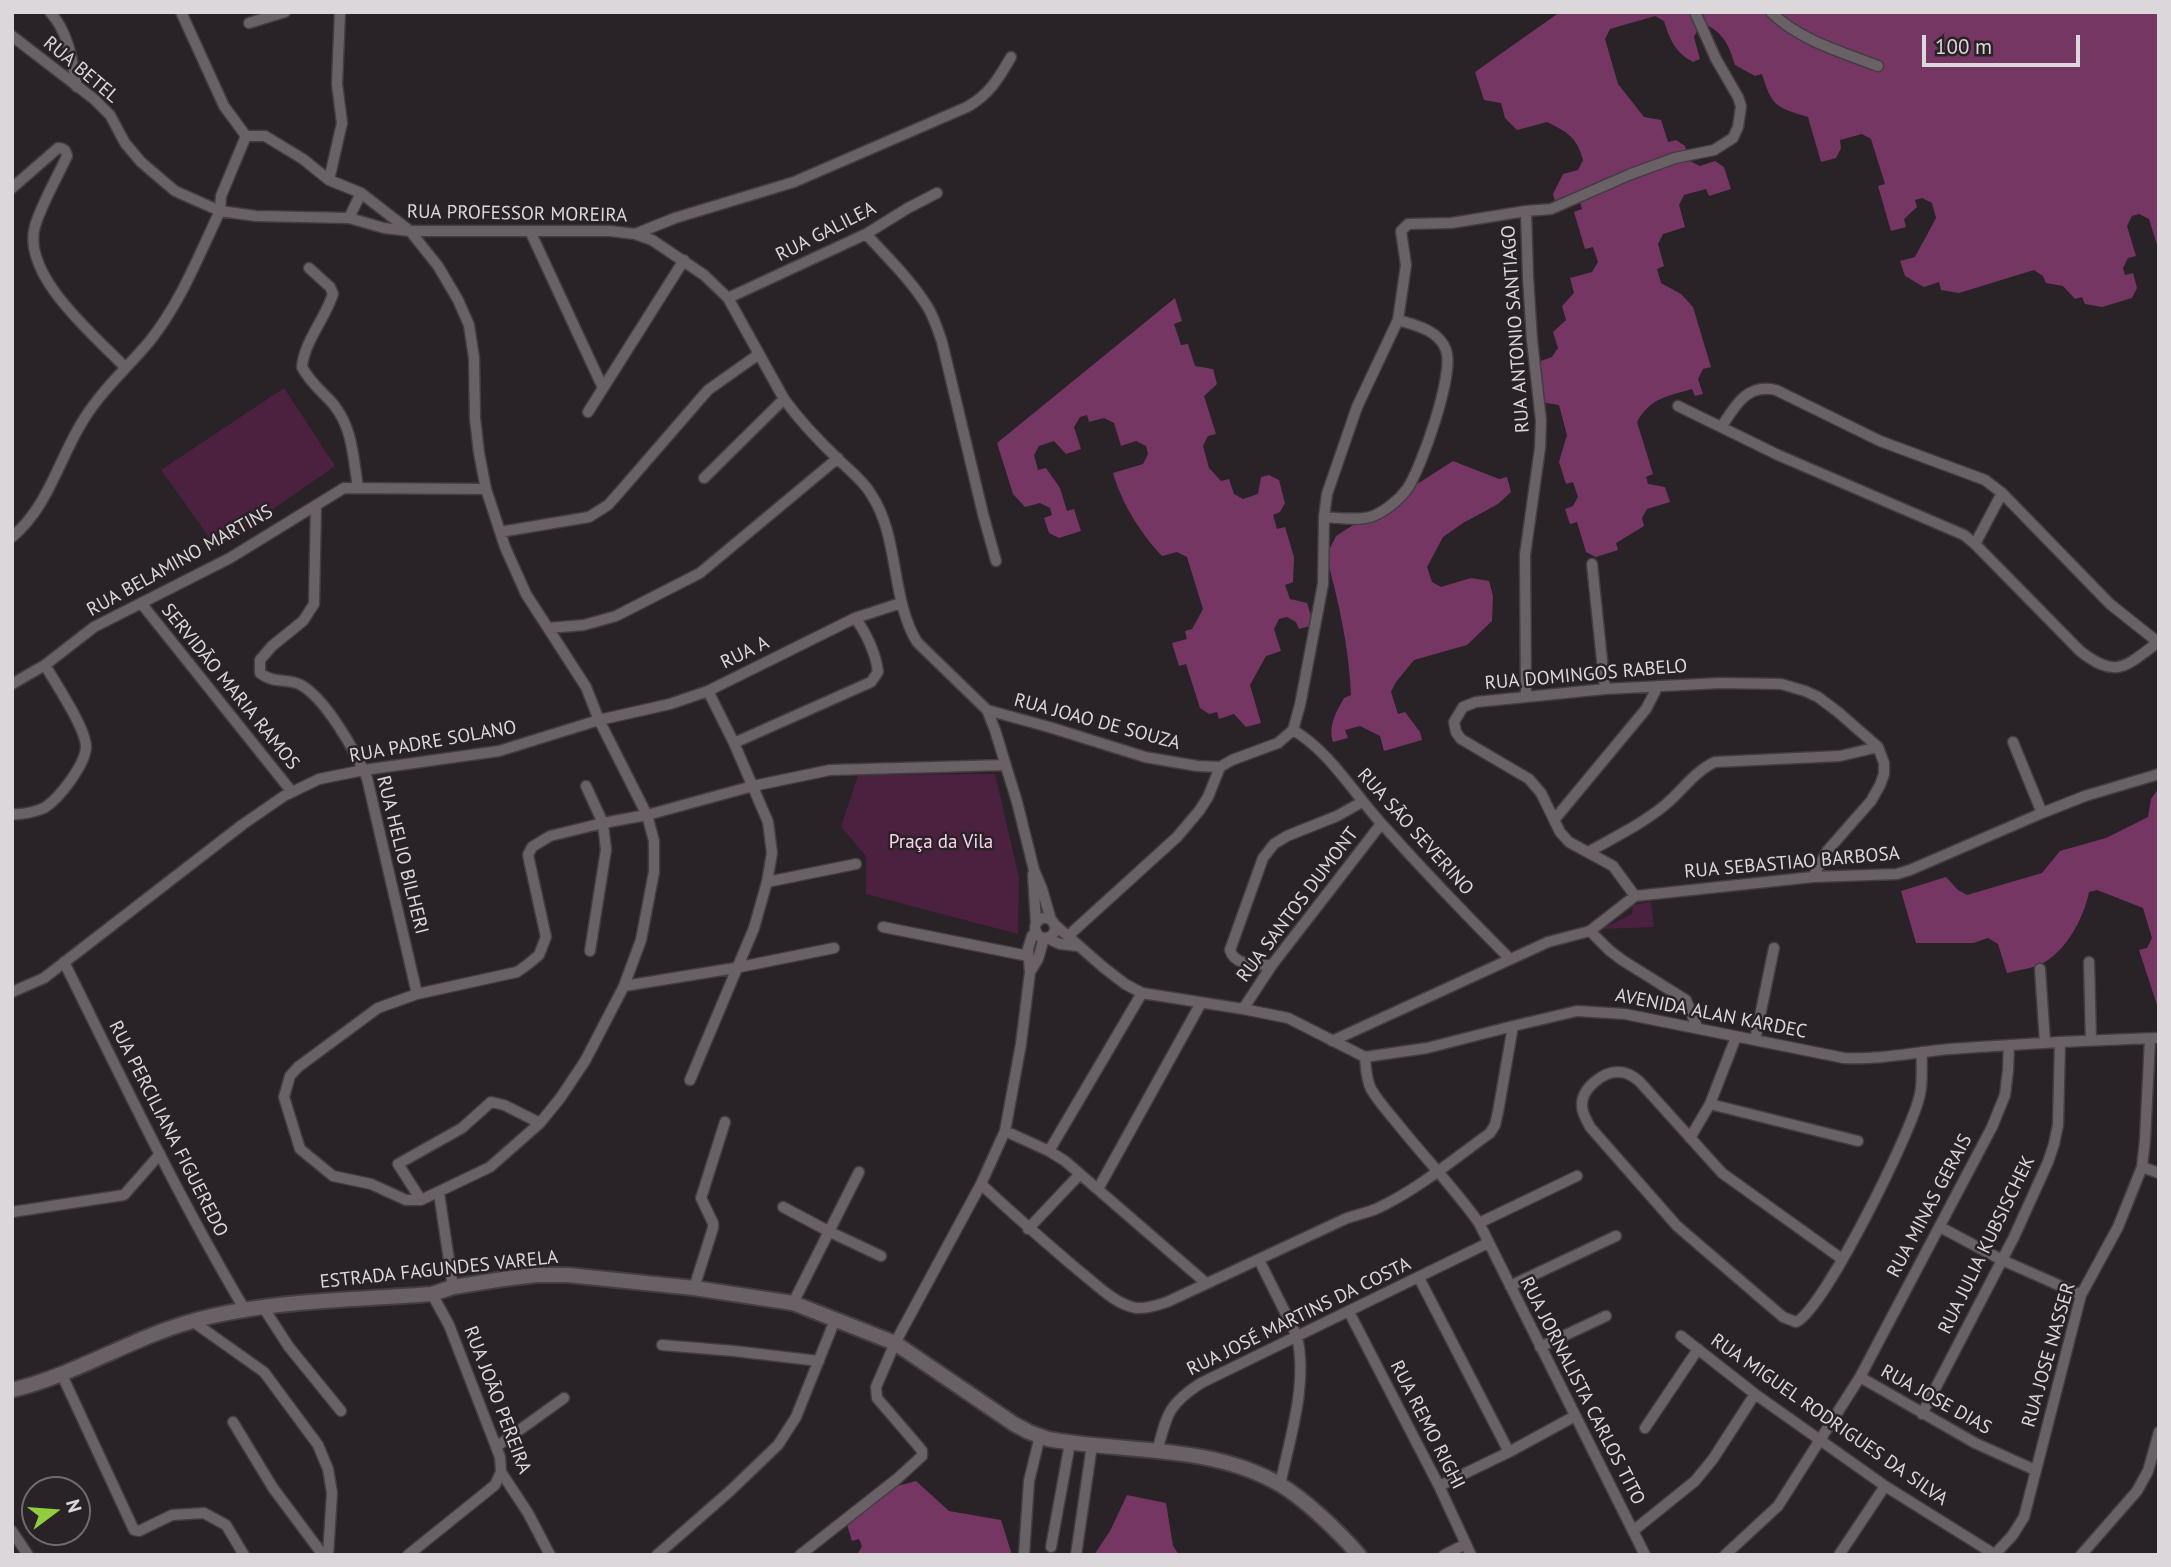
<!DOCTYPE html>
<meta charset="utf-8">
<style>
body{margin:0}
#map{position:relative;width:2171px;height:1567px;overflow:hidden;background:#292227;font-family:"PT Sans",sans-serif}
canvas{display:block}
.frame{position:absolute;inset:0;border:14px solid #dcd7da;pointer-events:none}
.north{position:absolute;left:21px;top:1476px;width:70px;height:70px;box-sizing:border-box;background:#292227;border:2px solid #716a6f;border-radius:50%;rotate:74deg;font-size:19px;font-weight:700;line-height:28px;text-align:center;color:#dcd7da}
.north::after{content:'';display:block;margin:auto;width:24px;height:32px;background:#91cd3f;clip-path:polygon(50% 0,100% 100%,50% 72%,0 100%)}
.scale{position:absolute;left:1922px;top:35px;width:158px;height:32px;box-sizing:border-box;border:4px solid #dcd7da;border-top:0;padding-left:9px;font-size:21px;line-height:24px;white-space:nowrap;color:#dcd7da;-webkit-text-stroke:5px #292227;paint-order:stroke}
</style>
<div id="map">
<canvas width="2171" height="1567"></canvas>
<div class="frame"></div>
<div class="north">N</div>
<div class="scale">100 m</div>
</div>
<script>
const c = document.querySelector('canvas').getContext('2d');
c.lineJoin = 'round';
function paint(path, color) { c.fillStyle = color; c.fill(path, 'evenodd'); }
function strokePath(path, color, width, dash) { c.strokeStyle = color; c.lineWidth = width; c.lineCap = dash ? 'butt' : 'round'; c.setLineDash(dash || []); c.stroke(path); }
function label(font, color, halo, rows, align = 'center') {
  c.font = font + ' "PT Sans",sans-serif'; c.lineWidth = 5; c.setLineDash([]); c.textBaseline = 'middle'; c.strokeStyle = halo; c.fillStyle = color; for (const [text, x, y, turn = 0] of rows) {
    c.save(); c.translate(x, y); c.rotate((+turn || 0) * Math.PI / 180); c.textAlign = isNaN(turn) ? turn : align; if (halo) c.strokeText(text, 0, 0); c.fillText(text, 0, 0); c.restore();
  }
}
paint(new Path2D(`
 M284,388L335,466L217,548L161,470Z
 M995,774L1019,878L1018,934L866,894V856L841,827L858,775Z
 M1651,902L1654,927L1602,929L1632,914L1633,905Z`), '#4c2140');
paint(new Path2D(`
 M1560,12H2159V251L2149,219L2139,214L2132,216L2127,226L2136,256L2128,258L2123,268L2125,275L2133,273L2137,288L2132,298L2102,307L2085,304L2082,297L2075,299L2063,286L2046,283L2043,276L2034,270L1959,293L1941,290L1939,282L1924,287L1905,276L1900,261L1915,257L1936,218L1932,203L1922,198L1915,200L1917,207L1904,219L1906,227L1891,231L1878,186L1885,184L1871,139L1862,134L1840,140L1841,148L1836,158L1821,162L1808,117C1776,107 1772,107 1762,74L1755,76L1735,65C1729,46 1725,35 1707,25L1699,27L1694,37L1700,59L1693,62C1675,52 1670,40 1664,21L1655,16L1610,29L1605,39L1618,84L1644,117L1661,120L1668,142L1676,140L1685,146L1690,161L1700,166L1715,161L1724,167L1731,189L1709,196L1706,189L1684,195L1679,205L1685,227L1663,234L1658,244L1664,266L1657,269L1661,283L1681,294L1693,307L1711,367L1703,369L1698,379L1703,394L1695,396L1692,389C1668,396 1650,398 1637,422L1653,474L1646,477L1648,484L1665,487L1670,502L1647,509L1642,518L1644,526L1616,543L1618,550L1596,557L1586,552L1577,522L1570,524L1565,509L1573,506L1578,497L1573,482L1566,484L1559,462L1567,435L1559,405L1541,402L1538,362L1552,357L1558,348L1553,332L1566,320L1562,306L1574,293L1570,278L1592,272L1598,262L1593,247L1585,249L1574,212L1582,209L1580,202L1570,197L1555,201L1553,194L1563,174L1578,170L1583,160C1577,137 1567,132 1547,122L1517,130L1505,118L1501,103L1484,100L1475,72Z
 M1175,298L1182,321L1174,324L1181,345L1188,344L1195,366L1213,369L1217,384L1204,396L1216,434L1208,436L1203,446L1209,468L1221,481L1229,479L1234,494L1243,499L1258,494L1261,477L1269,475L1279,480L1285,503L1280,512L1273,515L1277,529L1285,527L1294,557L1293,582L1285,585L1290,599L1307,603L1314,625L1299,629L1296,622L1287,617L1279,619L1274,629L1281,651L1266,656L1250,685L1261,723L1246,727L1234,714L1219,719L1217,712L1209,714L1200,708L1186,664L1179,666L1172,643L1187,639L1185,631L1192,629L1203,609L1187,557L1177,552L1162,556C1141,534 1121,502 1113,473L1143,464L1148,454L1146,446L1136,441L1121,446L1114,423L1104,418L1089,422L1087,415L1080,417L1074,427L1081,449L1066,454L1054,441L1039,446L1034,455L1038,470L1046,468L1060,488L1067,511L1074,509L1081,531L1059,538L1049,533L1044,518L1052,515L1050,508L1040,503L1025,507L1013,494L997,443Z
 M1453,461L1499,479L1507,477L1511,492L1498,504L1463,523L1443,537L1427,567L1432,582L1441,587L1471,578L1489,581L1493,596L1492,621L1467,645L1414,660L1396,682L1391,692L1398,714L1405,712L1420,732L1422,740L1384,751L1380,736L1360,726L1345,730L1348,738L1333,742C1328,726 1336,712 1344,698L1351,695C1349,648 1339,602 1326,556L1336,536Z
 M2159,788V1011L2139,950L2147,948L2152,938L2143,908L2097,890L2089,892C2084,917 2068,948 2045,962C2035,968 2019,970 2007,973L1998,944L1988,938L1973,943H1916L1901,891L1946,877L1958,890L1967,895L2042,873L2060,851L2106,838L2148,817L2151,799Z
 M916,1481L949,1511L1001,1520L1012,1555H857L862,1546L859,1539L852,1541L845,1518L893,1487Z
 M1127,1495L1166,1503L1173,1546L1179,1555H1094L1110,1531Z`), '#763664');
const street = new Path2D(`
 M50,12C69,33 72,60 77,87
 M181,12L224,106L246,136H265L303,159L329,180L361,193L410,231L438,266L458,300L469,325L474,358L475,418L479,453L486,489L505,547L526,594L586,687L599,720L647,815L654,841V872L641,940L624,986L585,1061L561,1097L540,1123L490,1167L421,1200H406L371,1184L333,1176L300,1149L284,1097L290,1076L298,1067L378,1008L417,994L517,972L527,965L539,955L546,937L528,855L532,847L550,836L603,823L647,815L753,786L830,770L1005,765
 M1771,12C1799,40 1841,52 1878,66
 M249,23L285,12
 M12,36L94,99L110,115L125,143L141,162L175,191L220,211L221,196L246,136
 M329,180L342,123L337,84L340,12
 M12,188L58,148C64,148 66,150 67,156C57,178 42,203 35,226C21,275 94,335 125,367
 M1526,211L1528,277L1532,340L1541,421L1540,448L1525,555L1526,696
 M349,218L361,193
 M530,231L603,388
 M635,234L675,218L794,182L967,107C989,95 999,78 1011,57
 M866,234C887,257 911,280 927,306C934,317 938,330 942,342L983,514L996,561
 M309,268L330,287L333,294C325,319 304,342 302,367C310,383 323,392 334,405C353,429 353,458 358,487
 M728,298L866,234L908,208L937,193
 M1678,406L1778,455L1964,535L1975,544L2080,651C2116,679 2125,667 2157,643
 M588,412L684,260
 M1722,426C1735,406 1747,383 1776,390L1880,441L1985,480L2002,493L2110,604L2159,643
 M704,478L784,399
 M316,506L314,604L303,621L272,646L260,660V673C275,685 287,677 301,685C326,699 355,751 367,778L417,994
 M1324,517C1339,518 1360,521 1373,516C1385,511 1399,500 1407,489C1421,469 1455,373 1446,350C1439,330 1415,325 1398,320
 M500,532L589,517L608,505L617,495L708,390L759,354
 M12,537C48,508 60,456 84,419C102,390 127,368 149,342C180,304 199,255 220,211L256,216L349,218L384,228L410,231H610L635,234L652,240L704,275L728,298L784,399C800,421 818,440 838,459C849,470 863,480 871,494C900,538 890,597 917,642L987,710L995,730L1017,802L1034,870L1042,889L1051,920
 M1975,544L2002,493
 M1592,564L1605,689
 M141,603L292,792
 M549,628L584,625L616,616L700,573L838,458
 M12,684L45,665L94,627L230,558L344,488L486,489
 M987,710L1049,727L1145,757L1197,766L1220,767L1232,760L1278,743L1293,730L1300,705L1323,584L1324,517L1327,494L1357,407L1398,320L1406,265L1401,231L1408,224L1451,223L1526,211L1551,209L1631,174L1675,158L1714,150L1733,138L1738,127L1741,106L1738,97L1716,59L1695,12
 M1293,730C1329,751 1353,792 1381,823C1423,870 1466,915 1510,959
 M2013,742L2042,813
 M734,743L871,682L878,672C876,654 866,632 855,618
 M586,786L603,823L606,850L590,951
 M12,814C21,815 35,812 44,808C59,799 85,765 86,747C86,728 55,683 45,665
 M1554,820L1646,709L1658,686
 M1590,851C1615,837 1642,824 1665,805C1682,791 1695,771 1715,762L1840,756L1878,747
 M1033,874L1036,924
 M767,882L856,864
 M1635,896L1613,866L1569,842L1560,832L1541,793L1529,779L1461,739L1456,732L1454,722L1463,707L1476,702L1605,689L1720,683L1781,684L1805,691L1818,697L1838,712L1878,747L1884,763V774L1880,785L1871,801L1827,851L1813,877
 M1035 928a10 10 0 1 1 20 0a10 10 0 1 1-20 0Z
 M1054,924L1103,967L1125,984L1142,993L1243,1009L1288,1018L1365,1057L1427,1048L1513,1026L1577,1011L1625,1014L1844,1058C1880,1060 1915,1052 1950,1049C2020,1044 2089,1040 2159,1038
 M883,927L1028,956
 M1590,931L1609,950L1622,960L1686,1000L1697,1027
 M1068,936L1177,837L1199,811L1208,797L1220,767
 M1047,938L1060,944L1078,946
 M64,962C122,1079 178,1197 245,1310
 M2089,962L2091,1040
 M1272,965C1258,964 1235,967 1230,950L1263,858L1274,844L1287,836L1337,816L1362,802
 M2040,969L2045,1042
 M1030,972L1038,959L1044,938
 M624,986L735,968L834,948
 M12,992L44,978L242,825L284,796L319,779L364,770L499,751L599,720L670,704L708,691L855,618L901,603
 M1243,1009L1272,965L1381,824
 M1755,1040L1774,948
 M1332,1041L1548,942L1590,931L1635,896L1813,877L1897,874L1910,870L2042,813L2085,796L2159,774
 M1365,1057C1366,1068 1366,1079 1371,1089C1378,1101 1388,1112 1397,1123C1424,1157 1454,1188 1479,1223L1645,1555
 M690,1080L754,928L767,882L772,853L768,822L734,743L708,691
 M1710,1104L1858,1141
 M1005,1131L1049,1151L1065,1161L1206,1283
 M1690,1138L1710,1104L1736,1037
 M1049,1151L1142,993
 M2142,1167L2159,1173
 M981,1184C1013,1214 1045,1242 1078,1270C1095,1283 1114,1304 1136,1308C1147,1309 1157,1305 1167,1302L1345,1219C1355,1215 1366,1213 1376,1209C1417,1190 1454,1159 1490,1133L1495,1125L1498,1112L1513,1026
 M1098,1189L1201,1003
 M439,1193L453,1287
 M421,1200L398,1164L462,1128L491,1102L504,1105L540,1123
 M783,1207L830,1232L881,1256
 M12,1212L124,1195L160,1154
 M1479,1223L1577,1176
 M1940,1227L2002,1260L2081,1295
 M1028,1229L1080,1174
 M1842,1259L1722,1173L1639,1081C1633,1076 1627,1072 1619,1072C1603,1071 1581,1089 1582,1106C1582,1114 1587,1120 1590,1127L1677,1226L1783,1317L1796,1322C1824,1309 1913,1130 1920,1094C1923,1081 1921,1065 1922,1052
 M1259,1260L1297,1336C1308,1384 1290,1437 1280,1485
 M1419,1278L1509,1452
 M1510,1286L1616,1236
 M694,1288L713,1228V1223L701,1198L725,1122
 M432,1294L449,1325L500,1457L501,1472L528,1513L550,1555
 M793,1303L859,1172
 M263,1307L289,1347L341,1411
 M1349,1312L1439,1486L1471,1555
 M192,1321L264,1372L318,1445L328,1469L332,1493L328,1555
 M1681,1336L1755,1394L1885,1486L1994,1554
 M662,1345L734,1351L819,1361
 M1540,1347L1606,1316
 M61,1373L134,1530L139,1531L172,1515L204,1513L226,1525L244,1555
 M1860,1377L1975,1443L2035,1470
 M1922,1414L2014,1237L2048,1162L2054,1144L2058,1125L2060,1042
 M233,1422L273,1488L323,1555
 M1645,1428L1698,1349
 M496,1447L564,1398
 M1157,1452C1167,1415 1167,1405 1201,1383L1488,1243
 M1439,1486L1509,1452L1575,1416
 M12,1531L28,1555
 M1633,1531L1695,1481L1713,1459L1755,1394
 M1051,1547L1070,1443
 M408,1555L495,1485L501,1472
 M657,1555L730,1491L778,1445L796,1417L835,1320
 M800,1555L898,1478L922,1456V1451L919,1447L877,1398L876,1387L895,1343L981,1184L1005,1131L1021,1044L1030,972L1028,949L1032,936L1036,931
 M1024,1555L1029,1481L1040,1436
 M1076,1555L1092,1445
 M1444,1555L1466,1544
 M1725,1555L1778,1506L1860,1377L1992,1127L2005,1095L2008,1070L2009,1045
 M1839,1555L1885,1486
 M1994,1555L2012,1536L2024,1517L2081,1295L2118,1227L2142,1167L2145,1140L2150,1039
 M2081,1555L2137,1491L2148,1471L2159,1432`);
const secondary = new Path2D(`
 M12,1390C75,1375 131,1338 193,1321C268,1300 354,1300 432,1294L453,1287L503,1279L536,1275H568L694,1288L793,1303L895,1343L1014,1424L1029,1432L1048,1439C1124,1453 1210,1444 1279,1484C1305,1499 1339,1532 1359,1555`);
strokePath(street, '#423d40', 13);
strokePath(secondary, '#423d40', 18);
strokePath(street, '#6a6167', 10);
strokePath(secondary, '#6a6167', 14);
label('19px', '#dcd7da', '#292227', [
 ["RUA BETEL",81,70,40],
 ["RUA PROFESSOR MOREIRA",517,214,1],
 ["RUA GALILEA",826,232,-27],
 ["RUA ANTONIO SANTIAGO",1516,329,-94],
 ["RUA BELAMINO MARTINS",180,561,-29],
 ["RUA A",745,653,-26],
 ["RUA DOMINGOS RABELO",1586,675,-5],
 ["SERVIDÃO MARIA RAMOS",230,687,51],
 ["RUA JOAO DE SOUZA",1097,722,15],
 ["RUA PADRE SOLANO",433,742,-10],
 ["RUA SÃO SEVERINO",1415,832,48],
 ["RUA HELIO BILHERI",402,855,76],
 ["RUA SEBASTIAO BARBOSA",1792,863,-5],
 ["RUA SANTOS DUMONT",1298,905,-53],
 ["AVENIDA ALAN KARDEC",1711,1014,11],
 ["RUA PERCILIANA FIGUEREDO",168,1129,63],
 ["RUA MINAS GERAIS",1930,1206,-62],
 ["RUA JULIA KUBSISCHEK",1987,1245,-64],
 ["ESTRADA FAGUNDES VARELA",439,1270,-6],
 ["RUA JOSÉ MARTINS DA COSTA",1299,1317,-26],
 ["RUA JOSE NASSER",2049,1355,-74],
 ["RUA JORNALISTA CARLOS TITO",1582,1391,63],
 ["RUA JOÃO PEREIRA",497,1400,69],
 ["RUA JOSE DIAS",1936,1400,29],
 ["RUA MIGUEL RODRIGUES DA SILVA",1829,1420,35],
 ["RUA REMO RIGHI",1427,1425,63]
]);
label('19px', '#fbd3ed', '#292227', [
 ["Praça da Vila",941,843]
]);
</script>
